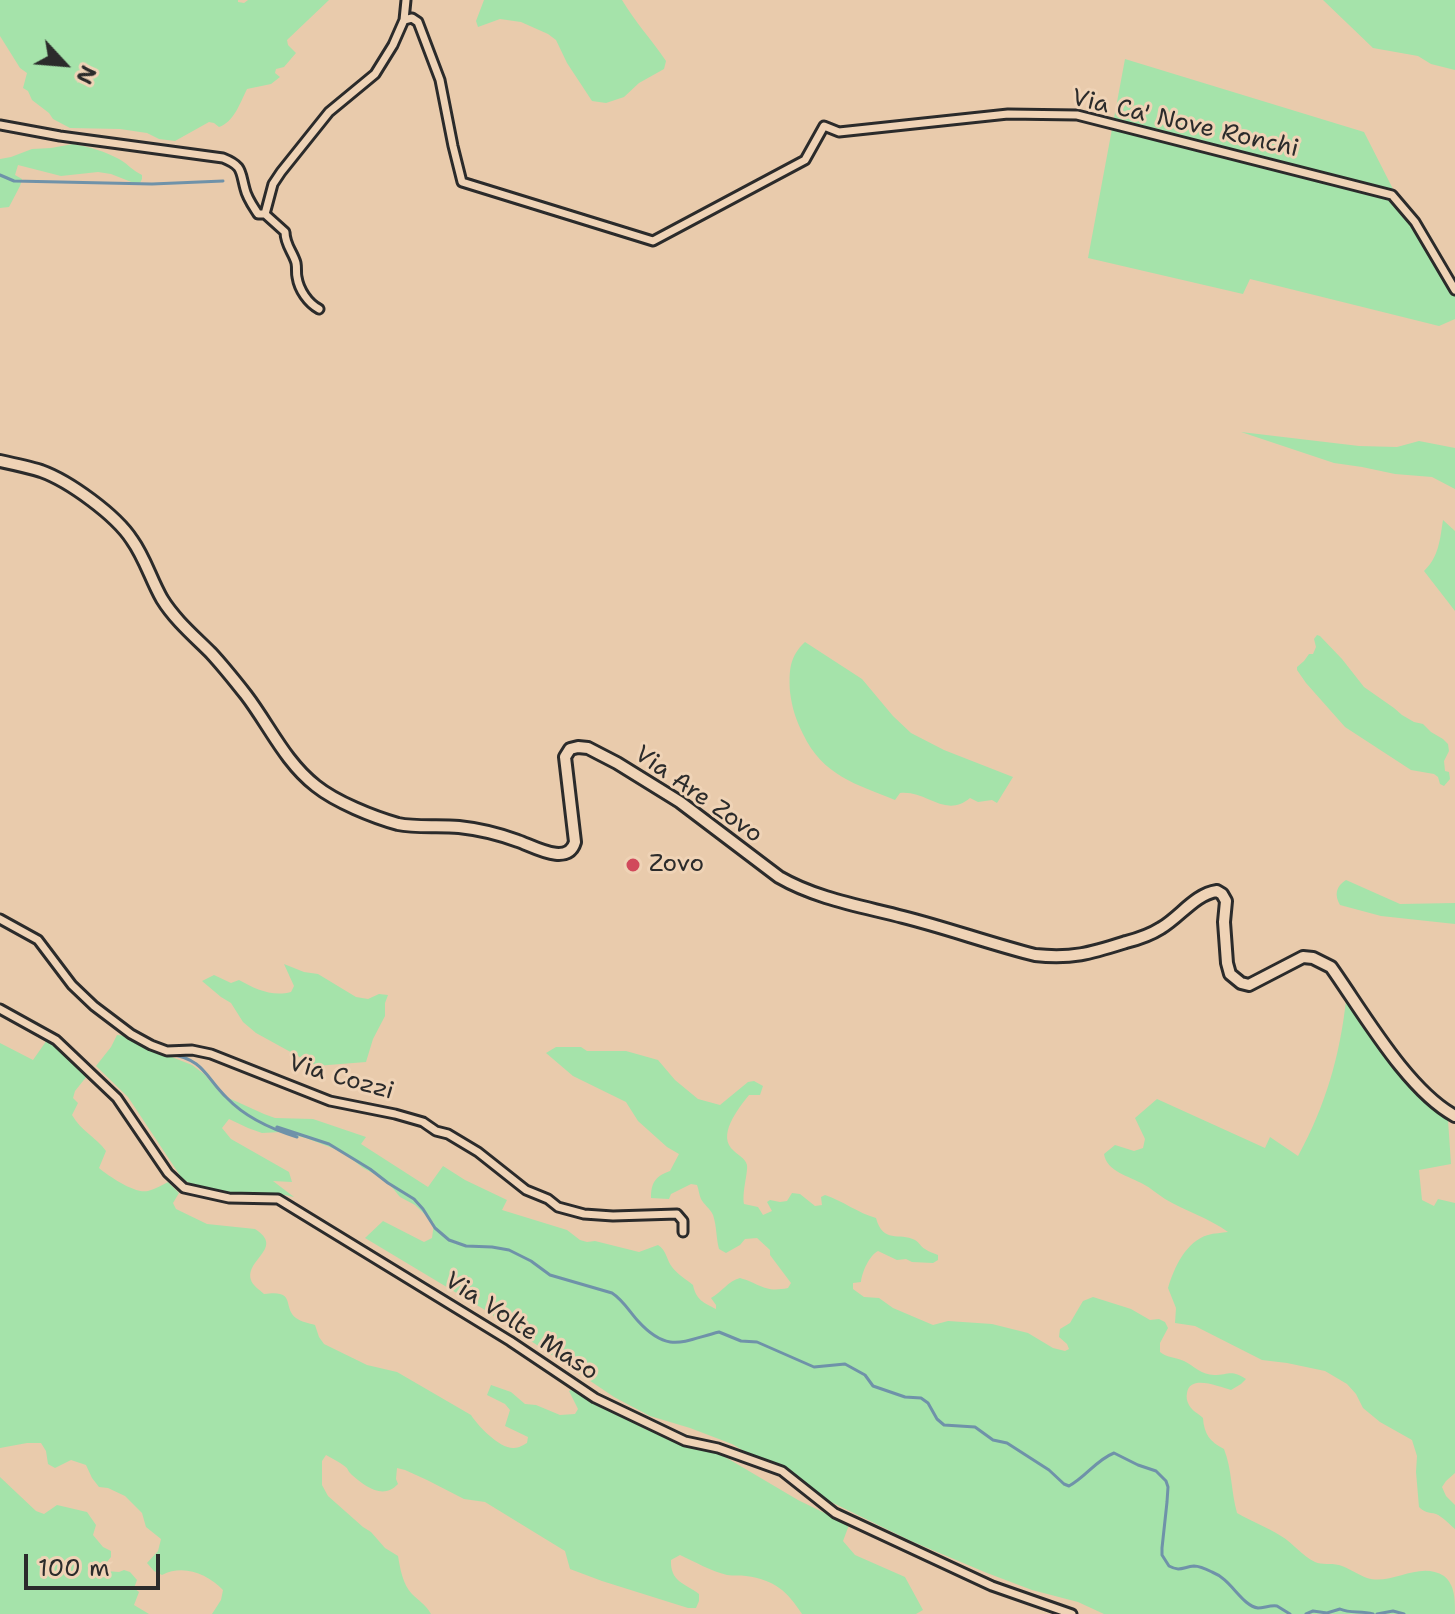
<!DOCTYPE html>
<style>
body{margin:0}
#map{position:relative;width:1455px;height:1614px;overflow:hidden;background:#e9cbac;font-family:"Shantell Sans",sans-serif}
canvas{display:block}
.north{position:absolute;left:24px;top:24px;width:80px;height:80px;-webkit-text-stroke:6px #efd3b6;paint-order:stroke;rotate:116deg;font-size:22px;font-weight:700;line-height:32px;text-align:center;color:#2b2b2b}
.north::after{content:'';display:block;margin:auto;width:28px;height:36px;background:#2b2b2b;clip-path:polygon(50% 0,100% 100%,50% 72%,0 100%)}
.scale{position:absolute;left:24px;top:1554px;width:136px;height:36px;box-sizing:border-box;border:4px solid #2b2b2b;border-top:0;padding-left:10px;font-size:24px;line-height:28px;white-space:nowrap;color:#2b2b2b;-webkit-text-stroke:6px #efd3b6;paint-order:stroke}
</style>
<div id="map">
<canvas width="1455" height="1614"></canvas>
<div class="north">N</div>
<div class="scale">100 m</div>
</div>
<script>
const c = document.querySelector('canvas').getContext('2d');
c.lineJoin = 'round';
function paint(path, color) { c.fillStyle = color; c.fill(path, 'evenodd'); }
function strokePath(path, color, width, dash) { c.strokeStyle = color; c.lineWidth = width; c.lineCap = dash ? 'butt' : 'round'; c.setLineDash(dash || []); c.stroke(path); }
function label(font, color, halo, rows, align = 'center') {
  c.font = font + ' "Shantell Sans",sans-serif'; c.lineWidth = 6; c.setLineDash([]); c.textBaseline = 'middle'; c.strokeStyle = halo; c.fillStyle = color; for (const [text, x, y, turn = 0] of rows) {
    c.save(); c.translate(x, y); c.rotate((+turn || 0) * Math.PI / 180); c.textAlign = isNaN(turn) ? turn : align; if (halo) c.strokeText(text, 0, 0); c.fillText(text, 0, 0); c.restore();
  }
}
paint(new Path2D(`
 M0,0H238V2L244,3L248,0H329L287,40L288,45L296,53L284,67L276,69L275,73L280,77L271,84L247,89C240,103 234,122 219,127L214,123L209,122L175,141L159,139L147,133L120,129L70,128L53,119L49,113L32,100L28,91L23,88L27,73L20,68L0,36Z
 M484,0H622C635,22 652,40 666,61L664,69L639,83L624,97L606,103L592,101L567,63L556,40L548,34L521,22L500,19L478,27L476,21Z
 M1323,0H1455V70L1431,64L1418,56L1373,48Z
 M1125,59L1364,132L1394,191L1419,223L1440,258L1455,294V319L1439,326L1250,279L1243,294L1088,258Z
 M73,144C90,147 104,151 119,159C128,164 133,171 142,175V179L139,185L111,174L98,172L61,176L18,165L15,175L22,179L20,186L9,207L0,208V159L11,157L32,149L51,148Z
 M1241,432L1359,446L1397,447L1419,441L1455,448V489L1432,477L1395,474L1362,467L1334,463Z
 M1443,520L1455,531V611L1424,571C1439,557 1440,539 1443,520Z
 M1317,635L1320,636L1342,659L1364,687L1394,708L1402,715L1414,722L1423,724L1431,732L1443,739L1448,744L1449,751L1444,761L1445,771L1449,772L1450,779L1444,786L1440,784L1438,777L1434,774L1411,770L1345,727L1306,683L1297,670V667L1304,661L1309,654H1313L1316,647L1314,639Z
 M805,642L862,679L893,716L911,733L944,750L1013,777L997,803L992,800L978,802L970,798C945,819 927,790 900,793L895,800C856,784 823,776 803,734C796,720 792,708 790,692C789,671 789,657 805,642Z
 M1346,880L1400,904L1455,903V924L1381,916L1340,905C1334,895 1336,886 1346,880Z
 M284,964L304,972L318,974L356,997L368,999L379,994L388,995L385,1003V1016L373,1039L366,1062L316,1066L256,1033L243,1022L231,1003L221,997L202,981L214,975L231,983L239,980C255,989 272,997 291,992L294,986Z
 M1346,1000C1372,1045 1406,1088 1448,1120L1451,1164L1419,1170L1422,1200L1434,1206L1438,1199L1455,1203V1473L1446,1481L1442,1487L1446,1496L1455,1505V1529C1449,1524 1443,1517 1436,1514C1428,1512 1425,1513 1419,1507L1416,1472L1417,1456L1412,1440L1380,1422L1363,1408L1356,1394L1347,1384L1325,1371L1287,1363L1262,1360L1195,1326L1175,1323L1176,1308L1168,1288C1174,1268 1186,1241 1208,1235C1214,1233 1222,1233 1228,1232C1209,1218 1185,1211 1165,1199C1157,1194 1151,1188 1143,1184C1129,1176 1107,1172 1104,1154L1115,1145L1134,1151L1143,1148L1145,1139L1135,1118L1157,1099L1265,1148L1270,1137L1298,1156C1325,1107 1340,1056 1346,1000Z
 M117,1035L127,1036L154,1050L192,1065L204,1074L222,1095L264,1114L275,1118L313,1119L366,1137L361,1144L428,1187L443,1166L465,1180L507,1200L502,1210L567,1230L580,1240L587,1242L595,1241L639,1252L658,1245C667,1251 666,1259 672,1267C677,1274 687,1280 693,1285C696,1300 704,1303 716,1309V1305L711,1298C722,1292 728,1281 740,1278C761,1284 764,1293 788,1288L791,1283L770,1255V1250L757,1238L745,1239L740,1245L726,1253L719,1249C716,1238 717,1227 713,1215C710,1208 704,1205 701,1199C699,1195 699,1190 697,1185L691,1184L671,1194L669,1199L651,1198C651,1182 656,1176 670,1171L679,1154L667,1147L638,1121L626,1102L573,1076L546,1053L556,1047H581L587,1051H626L658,1060L675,1080L698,1099L720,1105L748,1082L754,1081L763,1086L760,1095H749C738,1109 716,1136 734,1151C739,1156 745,1158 747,1165C748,1173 742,1192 744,1204L758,1207L763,1215L772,1211L767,1202L770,1200L780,1202L787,1201L792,1193L800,1194L815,1206L822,1205L821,1197L825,1195C843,1201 858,1213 876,1218C883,1244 899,1232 915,1240C920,1243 920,1246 925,1249C929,1252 934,1253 938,1255V1260L933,1263L912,1262L906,1259L897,1260L878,1251C869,1256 862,1272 861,1282L853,1283V1289L864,1297L879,1298L893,1308L933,1325L948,1321L992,1324L1028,1333L1053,1348L1065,1351L1069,1349L1067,1344L1059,1337L1060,1329L1070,1323L1083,1301L1093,1297L1131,1309L1150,1320L1159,1319L1165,1322L1168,1328L1160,1343V1352C1168,1358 1175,1357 1184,1361C1194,1366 1202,1375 1214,1375C1229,1375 1231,1369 1246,1379L1241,1384L1231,1390C1219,1387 1190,1374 1187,1393C1186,1398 1187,1401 1189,1405C1192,1411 1198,1413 1203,1418C1204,1434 1210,1442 1224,1449C1232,1469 1231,1492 1237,1513C1251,1521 1267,1527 1281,1536C1293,1543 1301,1555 1315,1562C1322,1565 1330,1563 1339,1565C1349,1568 1357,1574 1367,1578C1392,1586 1419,1560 1444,1576C1455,1585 1455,1599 1455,1614H1104L1078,1602L1032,1590L987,1573L911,1541L829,1501L732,1444L690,1428L650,1416L614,1397L485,1310L365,1238L383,1221L424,1242L432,1238L434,1223L415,1205L400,1197L386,1180L363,1168L343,1152L306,1138L281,1132L262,1133L248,1128L229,1119L222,1128L231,1139L289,1172L292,1182L273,1181L294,1197C258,1187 211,1203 181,1177L128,1097L96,1066L111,1047Z
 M47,1040L87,1076L75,1091L73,1098L78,1103L72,1115C81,1131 96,1137 106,1151L99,1168C110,1177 135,1194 148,1191C155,1189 162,1185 168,1182L179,1193L173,1203L176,1209L207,1224L255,1229C285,1248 245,1259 251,1280C252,1285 260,1290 264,1294C297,1289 282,1307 296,1318C301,1322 309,1323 315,1325L319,1337L324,1344L367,1365L397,1372L471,1415C478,1426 500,1449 514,1448C519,1448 523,1445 527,1443L528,1437L505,1426L510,1410L505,1404L487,1395L491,1385L511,1392L525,1404L536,1405L560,1415L575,1414L578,1409L569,1391L577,1387L607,1408L645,1429L715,1451L798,1500L849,1525L843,1541L855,1555L905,1577L923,1610L916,1614H802C787,1591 775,1580 746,1576C740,1575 734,1576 727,1575C711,1571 695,1562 680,1555L671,1560C670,1582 685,1583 699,1594V1601L696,1608H688L602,1581L570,1569L565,1551L485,1502L464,1499L427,1480L405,1470L397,1468L396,1479L398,1484C383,1500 366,1487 352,1475C345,1468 351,1471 343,1465C338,1461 331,1458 326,1455L322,1461V1485L328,1496L363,1527L371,1532L385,1548L398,1556C400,1568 403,1585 412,1594C419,1601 426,1605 431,1614H212L221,1600L223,1590C207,1574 184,1564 162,1575L154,1571L147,1563L158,1551L161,1539L146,1527L142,1513L125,1496L108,1488L99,1487L92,1478L86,1465L71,1460L55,1468L48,1464L46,1451L41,1443H27L0,1448V1043L33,1060Z
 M0,1477L36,1511L44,1514L57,1505L87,1512L96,1525L93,1535L103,1547L111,1551V1557L107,1562L106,1571L119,1572L124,1570L130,1572L137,1580L134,1588L139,1592L134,1605L149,1614H0Z`), '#a5e3aa');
strokePath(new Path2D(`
 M0,175L14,181L152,184L223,181
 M111,1023L130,1037
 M170,1054C205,1060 205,1077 227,1098C246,1118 271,1129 297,1137L277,1127L329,1144L370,1169L388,1183L414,1199L423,1209L435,1228L449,1240L466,1246L492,1247L509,1250L531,1261L550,1275L612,1293C623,1300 629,1311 638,1321C668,1354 683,1341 719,1332L741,1341L757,1342L814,1367L845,1364L865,1375L873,1386L905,1397L921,1398L928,1403L937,1419L944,1425L975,1427L993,1440L1007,1443L1049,1470L1064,1484L1069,1486C1086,1477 1096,1460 1114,1453L1138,1465L1156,1471L1166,1481L1168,1487L1167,1502L1162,1548V1555L1169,1566C1180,1572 1183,1567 1194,1566C1199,1566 1208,1570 1212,1572C1231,1579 1242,1606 1258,1608C1264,1608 1270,1605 1277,1606L1290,1614
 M1306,1614L1313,1611L1327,1613L1340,1609C1351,1614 1361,1610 1373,1614
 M1377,1614L1393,1611L1404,1614`), '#6f92a9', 3);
const street = new Path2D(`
 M404,20L412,18L418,22L440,80L453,146L462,182L653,241L805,160L824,126L839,132L1008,114L1077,115L1392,195L1415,222L1455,290
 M0,125L60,136L223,158C243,166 240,171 245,189C247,198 253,206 258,214H265L273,184L281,172L329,112L375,74L393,45L404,20L406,0
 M265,214L285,232C285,245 293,252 296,263C297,268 296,273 297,277C299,290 308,303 319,309
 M0,919L38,940L72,985L94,1006L131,1034L151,1045L167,1051L192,1050L211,1054L330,1101L395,1114L423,1122L436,1131L448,1134L478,1152L526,1190L548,1199L558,1207L584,1214L613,1216L677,1214L683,1221V1232
 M0,1009L56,1040L117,1098L168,1173L184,1188L229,1198L278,1199L510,1341L595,1398L685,1441L718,1448L782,1471L835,1513L992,1586L1072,1614`);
const secondary = new Path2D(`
 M0,461C14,464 28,467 41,471C69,481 116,515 132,540C145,558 151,580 162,599C175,620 194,636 211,653C223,666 235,681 246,695C269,725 285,762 316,786C336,802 373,817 398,824C417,828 439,825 459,827C478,829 499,834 518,841C533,846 568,867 575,842L565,757L570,749L578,747L588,748L617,763L680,802L779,877C817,899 861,906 903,917C947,928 991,944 1035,955C1073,959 1091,953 1126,942C1138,939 1150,935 1161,928C1180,917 1195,894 1217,891L1222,894L1226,901L1224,922L1227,963L1230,974L1241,983L1249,985L1303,957L1313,958L1331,967C1363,1012 1407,1090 1455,1116`);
strokePath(street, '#2b2b2b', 13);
strokePath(secondary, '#2b2b2b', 16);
strokePath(street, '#efd3b6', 7);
strokePath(secondary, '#efd3b6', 10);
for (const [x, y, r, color] of [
 [633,865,8,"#d1495b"]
]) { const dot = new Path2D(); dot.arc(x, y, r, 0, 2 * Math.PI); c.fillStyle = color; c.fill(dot); strokePath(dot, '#efd3b6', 3); }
label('24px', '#2b2b2b', '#efd3b6', [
 ["Via Ca' Nove Ronchi",1185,124,13],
 ["Via Are Zovo",698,795,35],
 ["Via Cozzi",341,1078,16],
 ["Via Volte Maso",521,1327,33]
]);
label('24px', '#2b2b2b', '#efd3b6', [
 ["Zovo",649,865]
], 'left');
</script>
